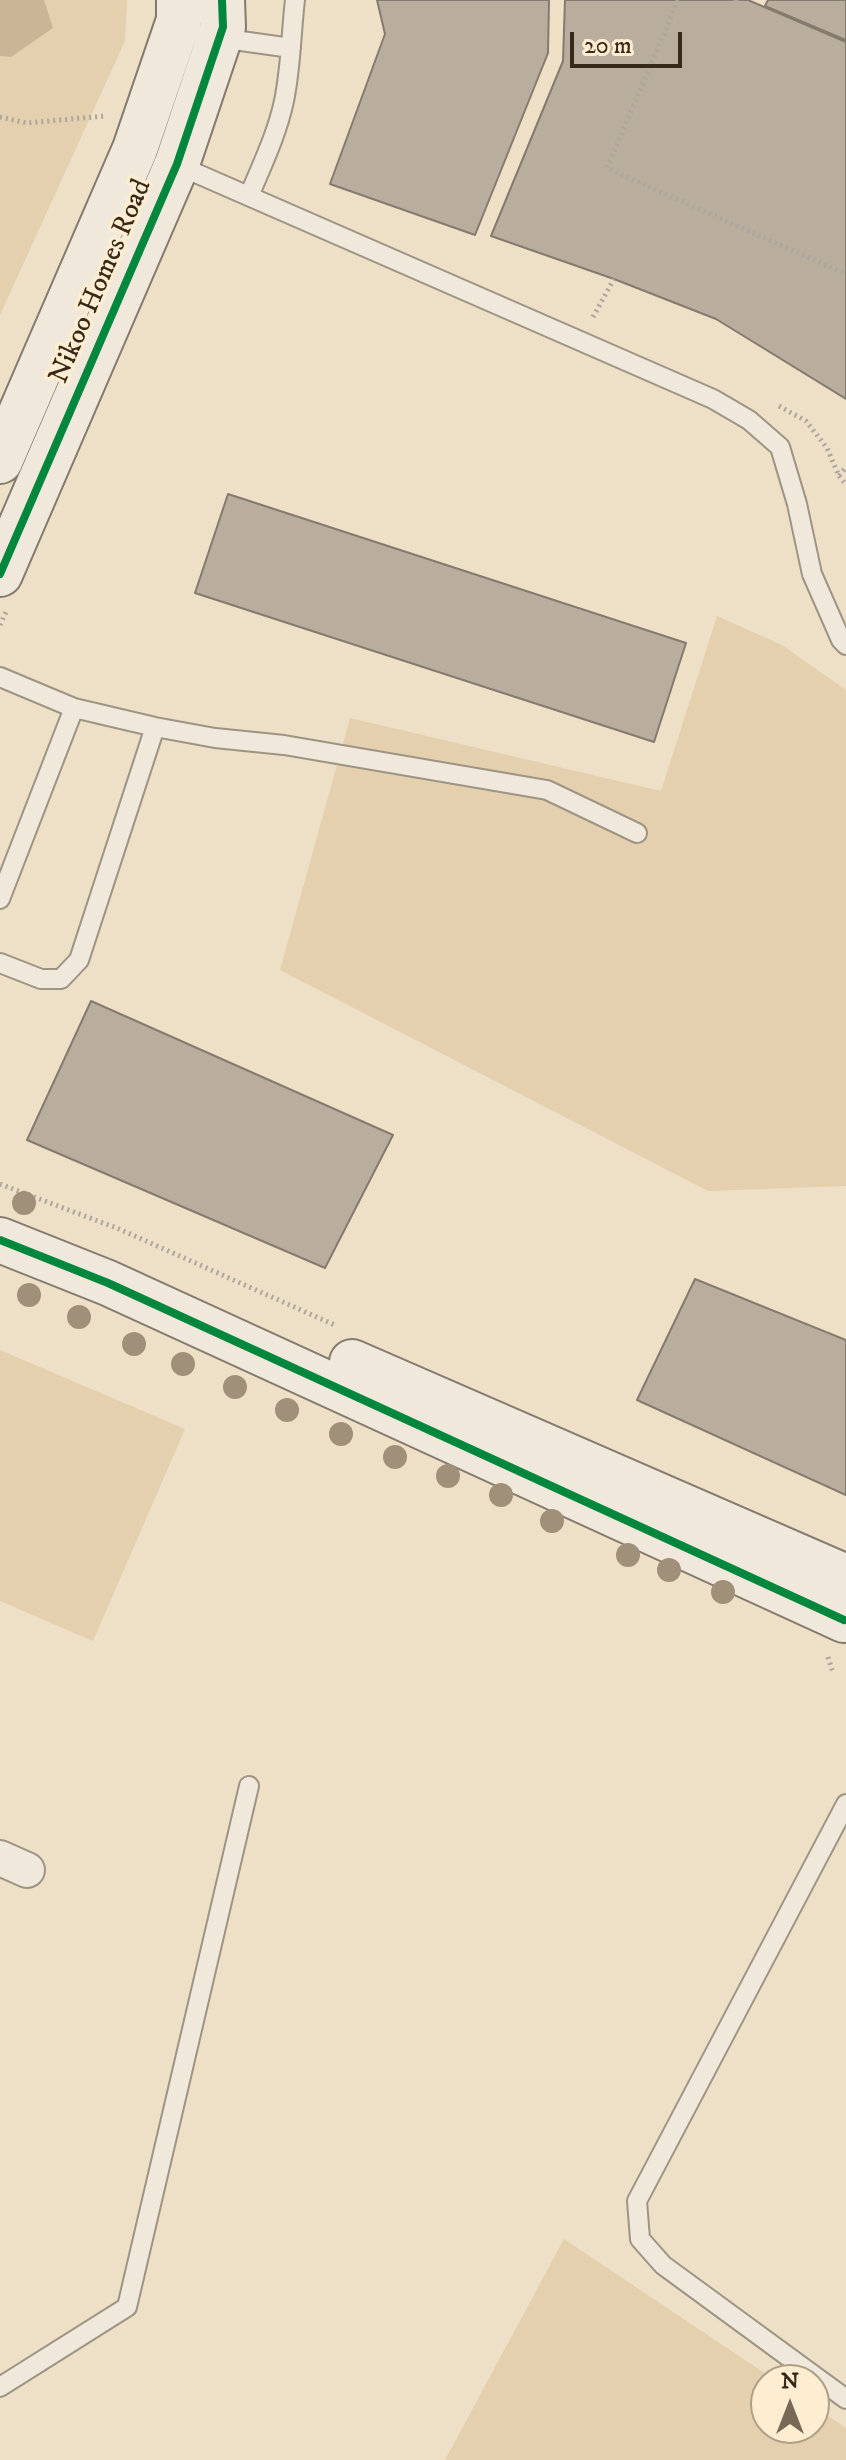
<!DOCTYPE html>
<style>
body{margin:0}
#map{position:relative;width:846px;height:2460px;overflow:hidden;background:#eedfc7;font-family:"IM FELL DW Pica",serif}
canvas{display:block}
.north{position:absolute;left:750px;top:2364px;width:80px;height:80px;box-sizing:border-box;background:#feedd0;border:2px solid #ae9f87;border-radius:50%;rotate:0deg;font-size:22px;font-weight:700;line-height:32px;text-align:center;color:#372919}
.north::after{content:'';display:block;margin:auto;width:28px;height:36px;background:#776956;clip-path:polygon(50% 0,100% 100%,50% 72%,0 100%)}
.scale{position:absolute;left:570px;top:32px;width:112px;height:36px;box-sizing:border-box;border:4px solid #372919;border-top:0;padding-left:10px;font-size:24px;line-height:28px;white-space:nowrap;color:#372919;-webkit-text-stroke:6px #feedd0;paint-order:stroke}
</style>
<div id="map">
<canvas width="846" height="2460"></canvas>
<div class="north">N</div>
<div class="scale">20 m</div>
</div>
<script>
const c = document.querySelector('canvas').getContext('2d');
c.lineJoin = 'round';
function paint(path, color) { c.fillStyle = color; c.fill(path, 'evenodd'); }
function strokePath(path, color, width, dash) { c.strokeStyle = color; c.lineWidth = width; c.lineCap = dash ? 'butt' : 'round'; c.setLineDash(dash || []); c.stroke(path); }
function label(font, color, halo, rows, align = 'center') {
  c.font = font + ' "IM FELL DW Pica",serif'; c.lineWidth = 7; c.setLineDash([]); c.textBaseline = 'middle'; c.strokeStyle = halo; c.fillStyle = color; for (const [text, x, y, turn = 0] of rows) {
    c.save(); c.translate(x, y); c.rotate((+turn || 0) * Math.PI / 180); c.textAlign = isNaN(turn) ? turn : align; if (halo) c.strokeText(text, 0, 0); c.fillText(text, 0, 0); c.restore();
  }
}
paint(new Path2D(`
 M0,0H127L125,41L0,315Z
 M717,616L782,645L846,690V1186L708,1191L280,970L350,718L661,791Z
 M0,1350L185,1429L93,1641L0,1601Z
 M564,2239L775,2380H766V2428H814V2406L846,2428V2460H445Z`), '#e4d0af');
paint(new Path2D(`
 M0,0H44L53,28L11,57L0,56Z`), '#cab696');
const building = new Path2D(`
 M377,0H549L548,53L475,235L330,184L385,34Z
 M565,0H748L846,42V399L716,319L614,279L491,236L563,61Z
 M768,0H846V40L765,6Z
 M228,494L686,643L654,742L195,593Z
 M91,1001L393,1135L325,1268L27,1140Z
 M695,1279L846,1340V1495L637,1400Z`);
paint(building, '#b9ae9e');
strokePath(building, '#847a6d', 2);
const lane = new Path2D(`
 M220,38L291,48
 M175,164L713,399L749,420L780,447L797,504L812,574L841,640L846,645
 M249,196C262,165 277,134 284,101C291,67 291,34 295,0
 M0,677L74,708L155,727L215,738L284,745L547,790L637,833
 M0,899L74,708
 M0,963L41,979H61L79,960L155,727
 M846,1804L637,2201L640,2239L663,2265L846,2399
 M0,2387L127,2307L249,1786`);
const street = new Path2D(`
 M0,1858L27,1870`);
const secondary = new Path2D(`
 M0,461L135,149L179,20V0
 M0,574L177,164L223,27L222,0
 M0,1240L108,1283L844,1620
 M352,1362L846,1577`);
strokePath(lane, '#9e9484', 22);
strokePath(street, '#9e9484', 38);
strokePath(secondary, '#847a6d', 48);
strokePath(new Path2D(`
 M678,0L607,168L846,274
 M736,1V0
 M0,117L27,123L105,116
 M593,317L614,279
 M779,406L806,421L827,448L839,476L846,467
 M839,476L846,485
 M0,625L6,612
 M0,1184L119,1229L337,1326
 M828,1657L833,1673`), '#ada69c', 5, [2, 4]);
strokePath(lane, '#efe8db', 18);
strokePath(street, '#efe8db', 34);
strokePath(secondary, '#efe8db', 44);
strokePath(new Path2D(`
 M0,574L177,164L223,27L222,0
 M0,1240L108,1283L844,1620`), '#00873e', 8);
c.fillStyle = '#a09079';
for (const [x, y] of [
 [24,1203],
 [29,1295],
 [79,1317],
 [134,1344],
 [183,1364],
 [235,1387],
 [287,1410],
 [341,1434],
 [395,1457],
 [448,1476],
 [501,1495],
 [552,1521],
 [628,1555],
 [669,1570],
 [723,1592]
]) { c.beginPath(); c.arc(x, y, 12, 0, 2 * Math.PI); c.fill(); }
label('28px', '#372919', '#feedd0', [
 ["Nikoo Homes Road",102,282,-67]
]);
</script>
